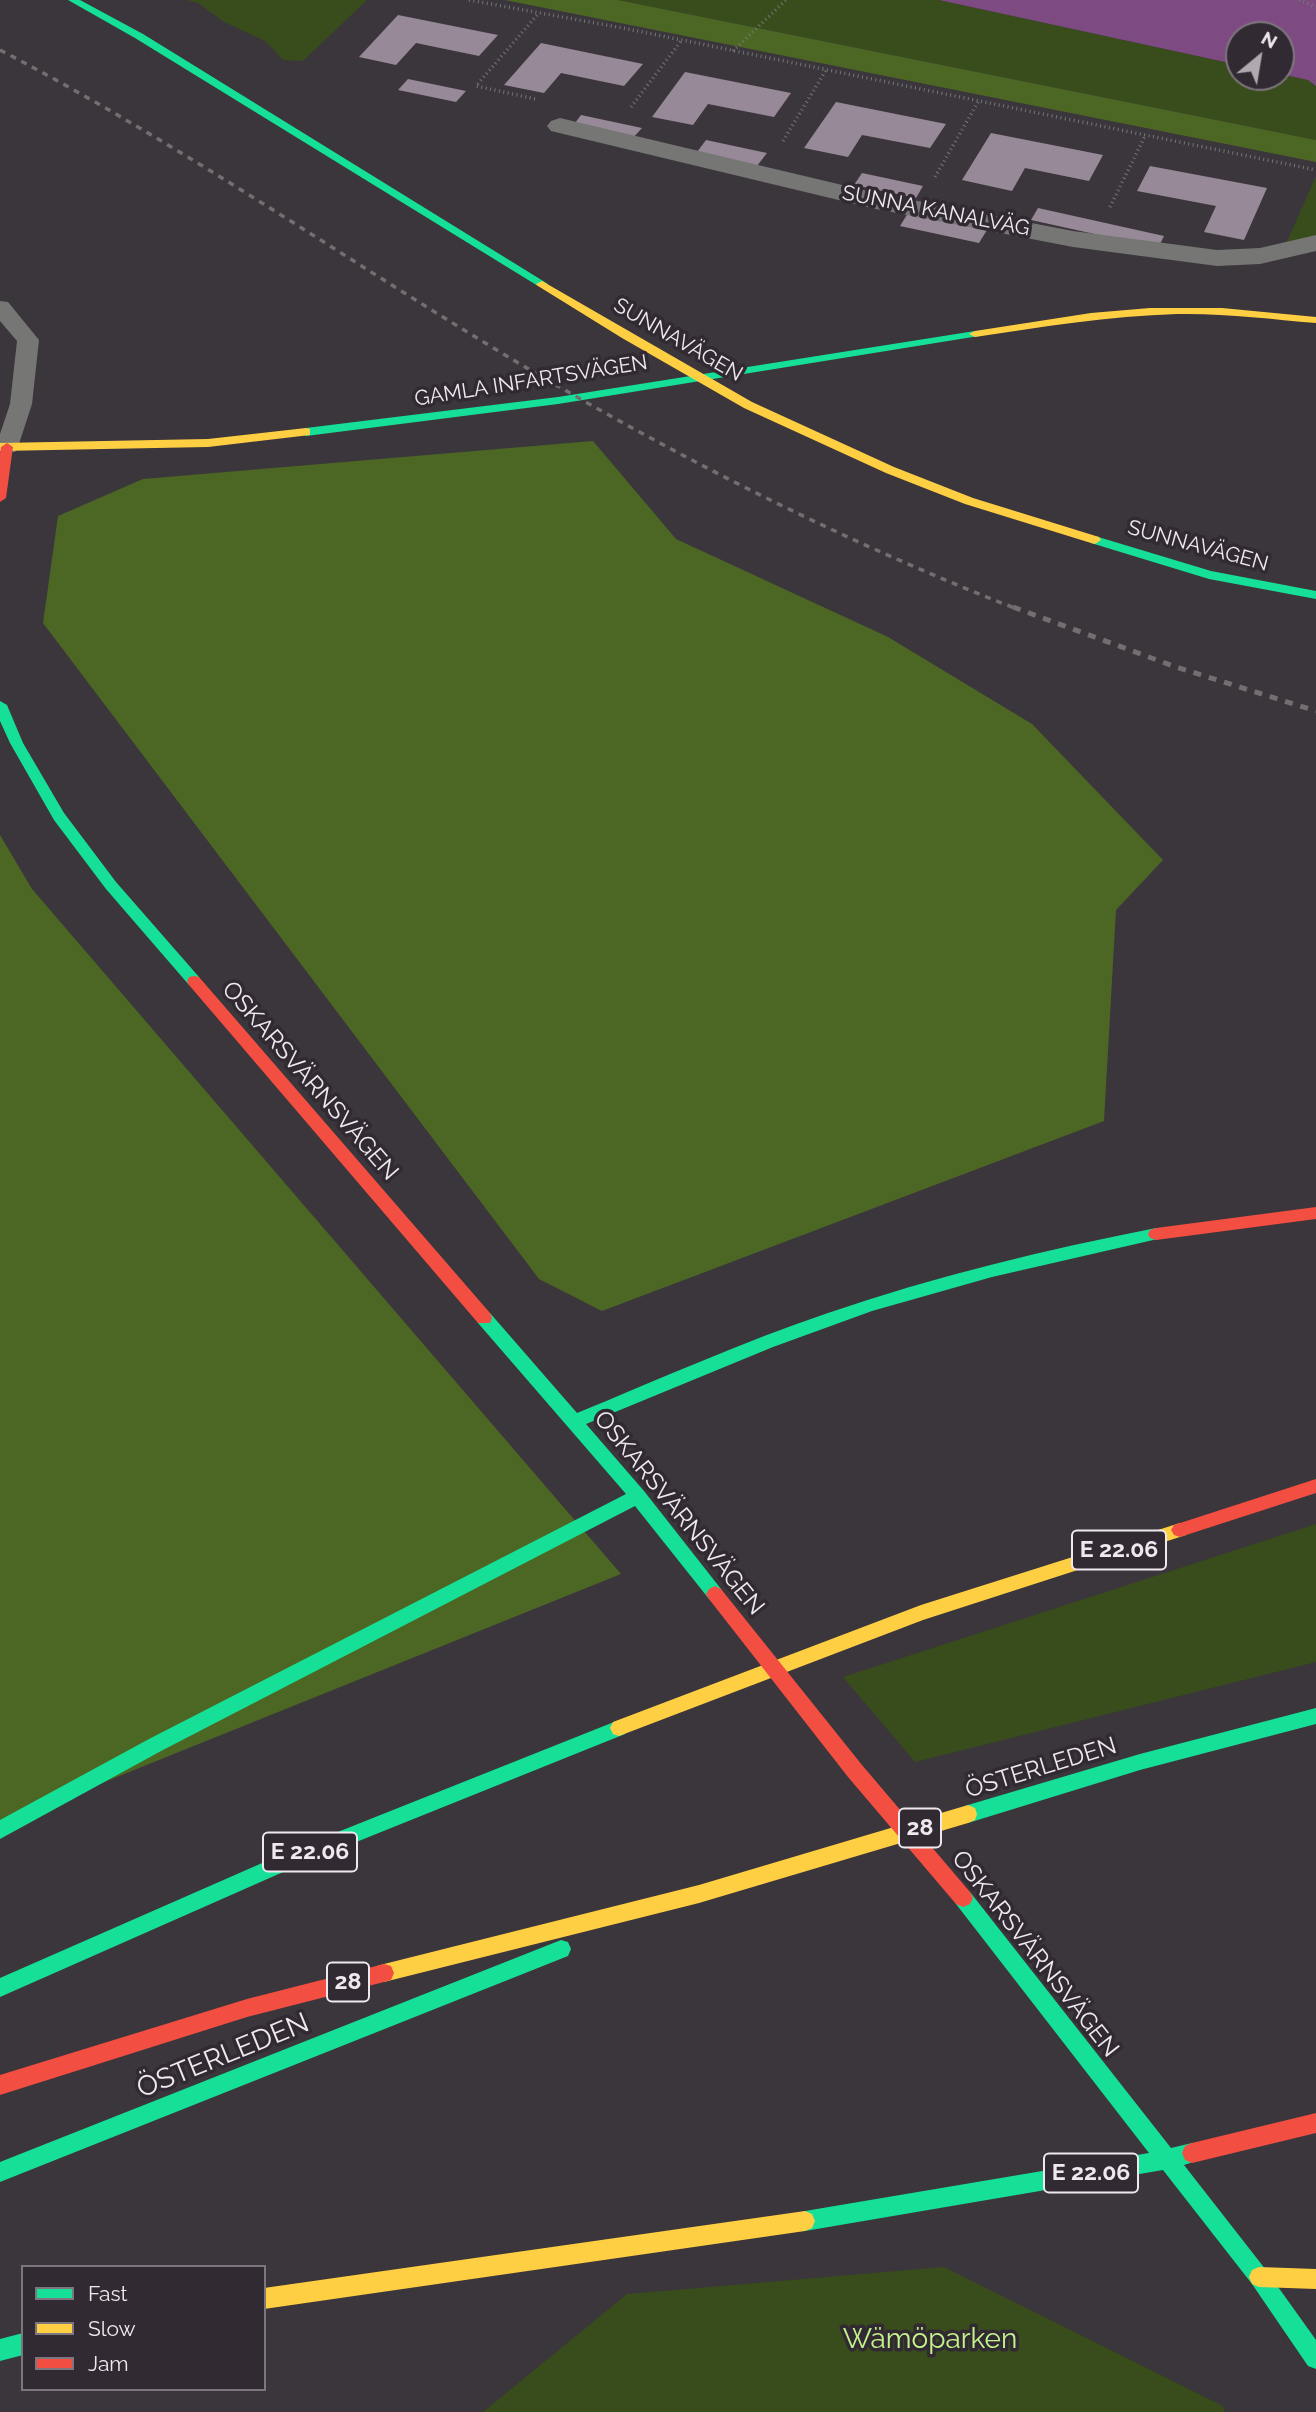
<!DOCTYPE html>
<meta charset="utf-8">
<style>
body{margin:0}
#map{position:relative;width:1316px;height:2412px;overflow:hidden;background:#3b363b;font-family:Raleway,sans-serif}
canvas{display:block}
.legend{position:absolute;left:21px;top:2265px;width:245px;height:126px;box-sizing:border-box;background:#322a33;border:2px solid #7e767e;margin:0;padding:9px 12px;list-style:none;font-size:21px;color:#efe9ef}
.legend li{display:flex;align-items:center;gap:14px;height:35px}
.legend b{width:35px;border:2px solid #7e767e}
.north{position:absolute;left:1225px;top:21px;width:70px;height:70px;box-sizing:border-box;background:#322a33;border:2px solid #7e767e;border-radius:50%;rotate:30deg;font-size:19px;font-weight:700;line-height:28px;text-align:center;color:#efe9ef}
.north::after{content:'';display:block;margin:auto;width:24px;height:32px;background:#b0aab0;clip-path:polygon(50% 0,100% 100%,50% 72%,0 100%)}
</style>
<div id="map">
<canvas width="1316" height="2412"></canvas>
<ul class="legend">
<li><b style="height:9px;background:#16e098"></b>Fast</li>
<li><b style="height:9px;background:#ffcf43"></b>Slow</li>
<li><b style="height:9px;background:#f24e42"></b>Jam</li>
</ul>
<div class="north">N</div>
</div>
<script>
const c = document.querySelector('canvas').getContext('2d');
c.lineJoin = 'round';
function paint(path, color) { c.fillStyle = color; c.fill(path, 'evenodd'); }
function strokePath(path, color, width, dash) { c.strokeStyle = color; c.lineWidth = width; c.lineCap = dash ? 'butt' : 'round'; c.setLineDash(dash || []); c.stroke(path); }
function label(font, color, halo, rows, align = 'center') {
  c.font = font + ' Raleway,sans-serif'; c.lineWidth = 7; c.setLineDash([]); c.textBaseline = 'middle'; c.strokeStyle = halo; c.fillStyle = color; for (const [text, x, y, turn = 0] of rows) {
    c.save(); c.translate(x, y); c.rotate((+turn || 0) * Math.PI / 180); c.textAlign = isNaN(turn) ? turn : align; if (halo) c.strokeText(text, 0, 0); c.fillText(text, 0, 0); c.restore();
  }
}
paint(new Path2D(`
 M187,0H367L303,61L283,60L265,41L224,22L198,3Z
 M618,0H939L1239,65V77H1281V74L1309,80L1316,86V140Z
 M1316,177V237L1286,244L1315,178Z
 M1316,1524V1662L915,1762L843,1677Z
 M944,2267L1223,2406L1225,2412H483L627,2294Z`), '#384c1c');
paint(new Path2D(`
 M505,0H618L1316,140V162Z
 M593,441L676,539L888,637L1032,724L1163,860L1116,910L1104,1121L602,1311L539,1279L43,623L58,516L143,479Z
 M0,835L32,889L621,1574L0,1824Z`), '#4c6724');
paint(new Path2D(`
 M939,0H1316V86L1308,80L1281,74V35H1239V65Z`), '#7d4b82');
paint(new Path2D(`
 M398,15L498,35L479,56L416,43L396,65L359,57Z
 M541,43L643,64L624,86L561,73L544,93L504,85Z
 M685,72L791,93L774,117L708,104L693,125L652,117Z
 M408,79L466,91L456,102L398,90Z
 M836,102L946,124L930,148L862,135L848,157L804,148Z
 M581,115L642,128L632,139L572,127Z
 M991,133L1103,155L1089,181L1025,168L1012,191L962,180Z
 M706,140L767,153L757,166L697,152Z
 M1150,166L1267,188L1244,240L1204,232L1216,206L1137,191Z
 M862,173L923,186L916,198L854,185Z
 M1038,208L1164,236L1158,248L1031,220Z
 M908,213L987,230L979,243L900,226Z`), '#978998');
strokePath(new Path2D(`
 M469,0L628,29L1316,170
 M1299,0L1316,7
 M733,51L786,0
 M535,99L476,86L538,14
 M631,107L681,41
 M783,141L826,70
 M935,177L978,102
 M1110,207L1145,136`), '#767576', 3.5, [1, 3.5]);
paint(new Path2D(`
 M0,301L8,302L39,340L32,404L18,447L15,452H0V434L10,404L17,341L0,321Z`), '#767675');
paint(new Path2D(`
 M560,118L876,193L1073,231L1217,250L1260,248L1316,235V251L1260,264L1217,266L1073,247L876,209L551,131L547,126L551,121Z`), '#767675');
paint(new Path2D(`
 M68,0H80L143,34L548,284L538,286L135,38Z
 M975,331L979,332V336L558,404L306,436L300,432L306,428L558,397Z
 M1095,536L1211,571L1316,591V599L1209,579L1091,543L1089,540Z
 M0,701L7,705L23,743L64,813L116,882L199,977L201,981L199,985H189L106,889L54,820L10,743L0,721Z
 M1156,1228L1162,1230L1164,1234L1162,1238L992,1277L872,1311L773,1347L586,1424L644,1491L721,1589L724,1594L721,1599L715,1602L709,1599L635,1506L161,1751L0,1839V1820L149,1739L626,1494L478,1323L476,1318L478,1313H490L577,1413C660,1379 742,1342 828,1313C935,1276 1045,1250 1156,1228Z
 M1316,1708V1724L1140,1770L968,1823L961,1820L959,1814L961,1808L968,1805L1140,1754Z
 M619,1720L625,1722L628,1728L625,1734L299,1865L0,1997V1978L285,1853Z
 M963,1889L970,1892L1171,2148L1192,2143L1199,2146L1202,2153L1199,2160L1184,2165L1266,2270L1316,2340V2369L1308,2366L1252,2284L1163,2170L805,2231L798,2228L795,2221L798,2214L805,2211L1149,2153L956,1904L953,1898L956,1892Z
 M561,1940L568,1942L571,1949L568,1956L0,2182V2162Z
 M23,2333V2355L0,2361V2339Z`), '#16e098');
paint(new Path2D(`
 M542,281L752,402L894,467L973,498L1099,537L1101,540L1095,544L1091,543L965,504L886,473L744,408L622,338L538,286L536,284Z
 M1150,308H1222L1316,317V323C1270,319 1224,313 1177,314C1109,316 1042,327 975,337L969,334L975,331L1091,313Z
 M306,428L310,429V435L208,447L0,451V443L208,439Z
 M1180,1523L1186,1525L1189,1530L1186,1535L923,1620L619,1736L613,1734L610,1728L613,1722L921,1605Z
 M968,1805L975,1808L977,1814L975,1820L968,1823L699,1903L384,1982L377,1980L374,1973L377,1966L384,1964L699,1885Z
 M805,2211L812,2214L815,2221L812,2228L805,2231L264,2309V2288Z
 M1259,2267L1316,2269V2289L1259,2287L1252,2284L1249,2277L1252,2270Z`), '#ffcf43');
paint(new Path2D(`
 M7,443L13,447L6,498L0,502V454L1,447Z
 M194,976L199,977L490,1313L492,1318L490,1323H478L189,985L187,981L189,977Z
 M1316,1207V1219L1156,1240L1150,1238L1148,1234L1150,1230L1156,1228Z
 M1316,1479V1493L1180,1537L1174,1535L1171,1530L1174,1525Z
 M715,1586L721,1589L862,1765L970,1892L973,1898L970,1904L963,1907L956,1904L848,1777L709,1599L706,1594L709,1589Z
 M384,1964L391,1966L394,1973L391,1980L384,1982L247,2017L0,2095V2075L247,1999Z
 M1316,2113V2133L1192,2163L1185,2160L1182,2153L1185,2146L1192,2143Z`), '#f24e42');
strokePath(new Path2D(`
 M0,50C177,142 340,256 510,358C673,455 840,540 1017,609`), '#726f71', 3.5, [6, 6]);
strokePath(new Path2D(`
 M1013,607L1176,667L1316,711`), '#726f71', 5, [8, 8]);
label('21px', '#efe9ef', '#322a33', [
 ["SUNNA KANALVÄG",936,211,11],
 ["SUNNAVÄGEN",678,340,30],
 ["GAMLA INFARTSVÄGEN",531,381,-9],
 ["SUNNAVÄGEN",1198,546,15]
]);
for (const [x, y, w] of [
 [1119,1550,94],
 [920,1828,42],
 [310,1852,94],
 [348,1982,42],
 [1091,2173,94]
]) { const box = new Path2D(); box.roundRect(x - w / 2, y - 19.5, w, 39, 5); c.fillStyle = '#322a33'; c.fill(box); strokePath(box, '#efe9ef', 2); }
label('bold 23px', '#efe9ef', null, [
 ["E 22.06",1119,1550],
 ["28",920,1828],
 ["E 22.06",310,1852],
 ["28",348,1982],
 ["E 22.06",1091,2173]
]);
label('24px', '#efe9ef', '#322a33', [
 ["OSKARSVÄRNSVÄGEN",310,1081,49],
 ["OSKARSVÄRNSVÄGEN",679,1513,51],
 ["ÖSTERLEDEN",1041,1768,-17],
 ["OSKARSVÄRNSVÄGEN",1035,1954,52]
]);
label('28px', '#efe9ef', '#322a33', [
 ["ÖSTERLEDEN",223,2056,-22]
]);
label('28px', '#c3f38a', '#322a33', [
 ["Wämöparken",930,2340]
]);
</script>
